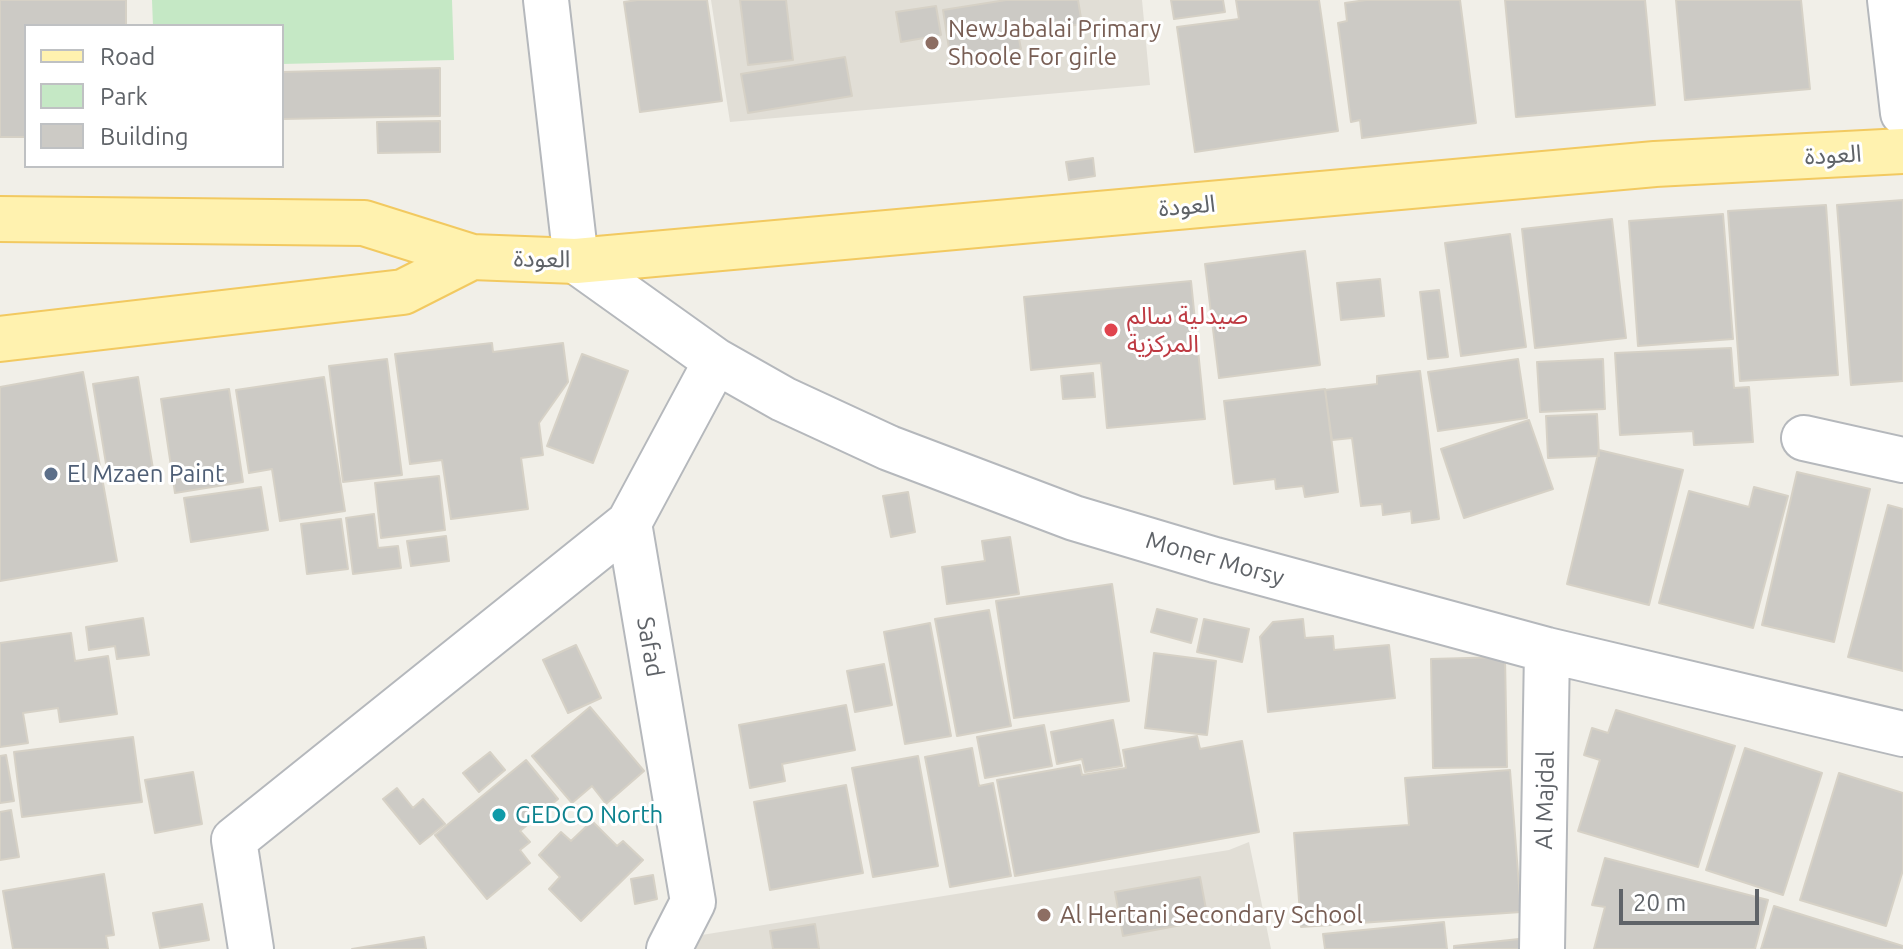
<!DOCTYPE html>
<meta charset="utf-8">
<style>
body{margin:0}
#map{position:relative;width:1903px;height:949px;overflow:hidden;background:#f1efe8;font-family:Ubuntu,sans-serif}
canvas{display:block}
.legend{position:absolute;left:24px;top:24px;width:260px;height:144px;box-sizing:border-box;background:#fff;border:2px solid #bfc1c3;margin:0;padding:10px 14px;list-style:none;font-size:24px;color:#5f6368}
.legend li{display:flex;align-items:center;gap:16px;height:40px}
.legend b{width:40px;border:2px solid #bfc1c3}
.scale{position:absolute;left:1619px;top:889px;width:140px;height:36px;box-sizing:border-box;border:4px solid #5f6368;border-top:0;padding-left:10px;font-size:24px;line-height:28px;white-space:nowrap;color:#5f6368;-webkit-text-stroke:6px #fff;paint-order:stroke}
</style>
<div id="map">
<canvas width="1903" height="949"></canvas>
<ul class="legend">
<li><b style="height:10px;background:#fff2af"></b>Road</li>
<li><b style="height:22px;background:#c5e8c5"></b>Park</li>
<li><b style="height:22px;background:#cccac5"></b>Building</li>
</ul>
<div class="scale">20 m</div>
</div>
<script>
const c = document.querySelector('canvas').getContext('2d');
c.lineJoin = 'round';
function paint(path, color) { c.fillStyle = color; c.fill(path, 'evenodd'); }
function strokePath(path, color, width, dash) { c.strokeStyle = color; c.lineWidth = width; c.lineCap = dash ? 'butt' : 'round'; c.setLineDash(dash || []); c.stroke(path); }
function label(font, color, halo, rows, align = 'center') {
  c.font = font + ' Ubuntu,"Noto Sans Arabic",sans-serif'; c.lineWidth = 6; c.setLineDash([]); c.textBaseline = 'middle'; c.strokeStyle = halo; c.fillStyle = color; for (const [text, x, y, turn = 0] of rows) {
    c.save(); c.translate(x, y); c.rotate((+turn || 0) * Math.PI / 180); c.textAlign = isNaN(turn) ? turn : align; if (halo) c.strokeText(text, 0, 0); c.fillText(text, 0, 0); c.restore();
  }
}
paint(new Path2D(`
 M711,0H1142L1150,85L730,122Z
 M1249,842L1271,949H685L683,938L1229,850Z`), '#e1ded6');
paint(new Path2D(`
 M152,0H452L454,60L282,64V26H153Z`), '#c5e8c5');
const building = new Path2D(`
 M0,0H126V26H26V137H0Z
 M637,0H707L722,101L640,112L624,2Z
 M740,0H786L793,60L748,65Z
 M1006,0H1078L1082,24L1018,34L1021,49L951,61L943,10Z
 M1171,0H1223L1225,12L1174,19Z
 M1236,0H1319L1338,131L1195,152L1177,27L1239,19Z
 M1366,0H1460L1476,123L1362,138L1360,120L1351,122L1338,23L1347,21L1345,3Z
 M1505,0H1645L1655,105L1516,117Z
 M1676,0H1801L1810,89L1685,100Z
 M936,6L941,35L901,42L896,12Z
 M845,57L852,96L748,113L741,74Z
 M440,68V116L282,119V72Z
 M440,121V152L378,153L377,122Z
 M1093,158L1095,176L1069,180L1066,162Z
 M1903,200V381L1851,385L1837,205Z
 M1826,205L1838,375L1740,381L1728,211Z
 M1723,214L1733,339L1638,346L1629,221Z
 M1612,219L1626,338L1535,348L1522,229Z
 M1510,234L1526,347L1461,356L1445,243Z
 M1305,251L1320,365L1219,378L1205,264Z
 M1380,279L1384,316L1341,320L1337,283Z
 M1191,281L1205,419L1107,428L1101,363L1031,370L1024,297Z
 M1439,290L1448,357L1428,359L1420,292Z
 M492,343L493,352L563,343L568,382L539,423L543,455L521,458L528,509L451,519L442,460L410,464L395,354Z
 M1731,348L1734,388L1749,387L1753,442L1694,445L1693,431L1620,435L1615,353Z
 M582,354L628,371L593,463L547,446Z
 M387,359L402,475L343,482L329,366Z
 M1518,359L1527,418L1438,431L1428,372Z
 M1603,359L1605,409L1540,412L1537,362Z
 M1420,371L1439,519L1412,523L1411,511L1383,515L1382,504L1361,506L1352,438L1332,440L1325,390L1377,384V376Z
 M83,372L117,561L0,581V387Z
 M1093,373L1095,397L1063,399L1061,376Z
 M138,377L153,469L108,476L93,384Z
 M324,377L345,511L280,521L272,469L249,473L236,390Z
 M229,389L243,482L175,493L161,399Z
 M1325,389L1338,492L1305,497L1303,486L1276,489L1275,479L1234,484L1224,401Z
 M1597,414L1599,456L1548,458L1546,416Z
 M1529,420L1553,489L1464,518L1441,449Z
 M1599,450L1683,470L1649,605L1567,584Z
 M1797,472L1870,489L1834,642L1762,625Z
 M439,476L445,530L381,538L375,483Z
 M261,487L268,530L191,542L184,498Z
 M1754,487L1788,496L1753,628L1659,603L1689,491L1749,507Z
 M908,492L915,532L891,537L883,496Z
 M1888,505L1903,509V671L1848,657Z
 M374,514L378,548L398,546L401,568L353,574L346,518Z
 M341,519L348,569L307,574L301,524Z
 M446,536L449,561L411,566L407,541Z
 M1010,537L1019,594L947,604L942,567L985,561L982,541Z
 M1112,584L1129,701L1014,718L996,601Z
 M1157,609L1197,619L1191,643L1151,632Z
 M989,610L1011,726L957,736L935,619Z
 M143,618L149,655L117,659L115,646L89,650L86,627Z
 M1204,619L1249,629L1242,662L1197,652Z
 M1303,619L1305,638L1333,636L1334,650L1389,645L1395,698L1268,712L1260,637L1273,622Z
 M930,623L951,736L905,744L884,632Z
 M71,633L75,661L108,656L117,714L60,722L58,708L23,713L28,743L0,747V643Z
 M576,645L601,698L568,713L543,660Z
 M1154,653L1216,661L1207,735L1145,728Z
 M1505,657L1507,767L1433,768L1431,659Z
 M884,664L892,705L855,712L847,671Z
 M846,705L855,750L782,764L785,781L750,788L739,725Z
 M590,707L644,771L606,804L592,786L572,803L532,756Z
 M1616,710L1735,746L1698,867L1578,831L1600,760L1584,755L1592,728L1608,733Z
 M1113,720L1122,766L1085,772L1082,759L1057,764L1051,732Z
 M1044,725L1052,766L985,778L977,737Z
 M1197,736L1200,749L1242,741L1259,832L1015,876L997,780L1080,765L1082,775L1126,768L1123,750Z
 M133,737L142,802L22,817L14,752Z
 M972,748L979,786L993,783L1011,876L950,887L925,757Z
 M1745,748L1822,773L1783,895L1706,870Z
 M490,752L505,770L479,792L463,773Z
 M6,755L14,801L0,803V756Z
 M918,756L938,866L873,877L852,768Z
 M526,760L558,799L520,831L530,842L520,850L530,863L487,899L435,835Z
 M1510,770L1521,912L1301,927L1294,833L1409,825L1405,778Z
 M193,772L202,824L155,833L145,780Z
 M1839,773L1903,793V870L1886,926L1800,900Z
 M846,785L863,873L770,890L754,802Z
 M397,788L413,808L423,799L445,824L420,844L383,799Z
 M11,810L19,857L0,860V812Z
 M592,821L617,846L623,841L643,860L581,921L549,889L560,877L539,855L561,832L571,841Z
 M1605,858L1768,900L1755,949H1594L1605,907L1592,905Z
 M104,874L114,935L106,936L108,949H13L3,891Z
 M653,875L657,899L635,904L631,879Z
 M1200,877L1208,920L1123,936L1115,892Z
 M202,904L209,940L160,948L153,913Z
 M1774,906L1903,946V949H1761Z
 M1444,922L1447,949H1325L1323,934Z
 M815,924L819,949H773L770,931Z
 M424,937L426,949H352Z
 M1519,939L1520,949H1454V946Z`);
paint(building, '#cccac5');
strokePath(building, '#d6d1c6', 2);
const minor = new Path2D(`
 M546,0L576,261L716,361L783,399L889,448L1074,518L1215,560L1547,650L1903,734
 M1890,0L1903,113
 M1804,438L1903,460
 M251,949L234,840L629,523
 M669,949L693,902L629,523L716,361
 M1542,949L1547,650`);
const major = new Path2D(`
 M0,219L364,223L472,257L576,261L1655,164L1903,151
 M0,339L403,292L472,257`);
strokePath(minor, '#b5b8bc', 48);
strokePath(major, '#f2c960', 48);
strokePath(minor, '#fff', 44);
strokePath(major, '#fff2af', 44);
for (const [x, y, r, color] of [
 [932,43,8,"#8d6e63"],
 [1111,330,8,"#e0444e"],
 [51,474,8,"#5c6f8a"],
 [499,815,8,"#0f9aa8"],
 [1044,915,8,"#8d6e63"]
]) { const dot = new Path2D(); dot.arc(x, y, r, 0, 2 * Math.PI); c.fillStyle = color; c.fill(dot); strokePath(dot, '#fff', 3); }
label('24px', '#785e54', '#fff', [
 ["NewJabalai Primary",948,29],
 ["Shoole For girle",948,57],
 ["Al Hertani Secondary School",1060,915]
], 'left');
label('24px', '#5f6368', '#fff', [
 ["العودة",1833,155,-3],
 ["العودة",1187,206,-5],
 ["العودة",542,259,1],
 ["Moner Morsy",1215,559,16],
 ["Safad",650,647,80],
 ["Al Majdal",1545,800,-89]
]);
label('24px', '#be3a42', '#fff', [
 ["صيدلية سالم",1127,316],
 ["المركزية",1127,344]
], 'left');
label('24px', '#4e5e75', '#fff', [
 ["El Mzaen Paint",67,474]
], 'left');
label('24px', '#0d838f', '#fff', [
 ["GEDCO North",515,815]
], 'left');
</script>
